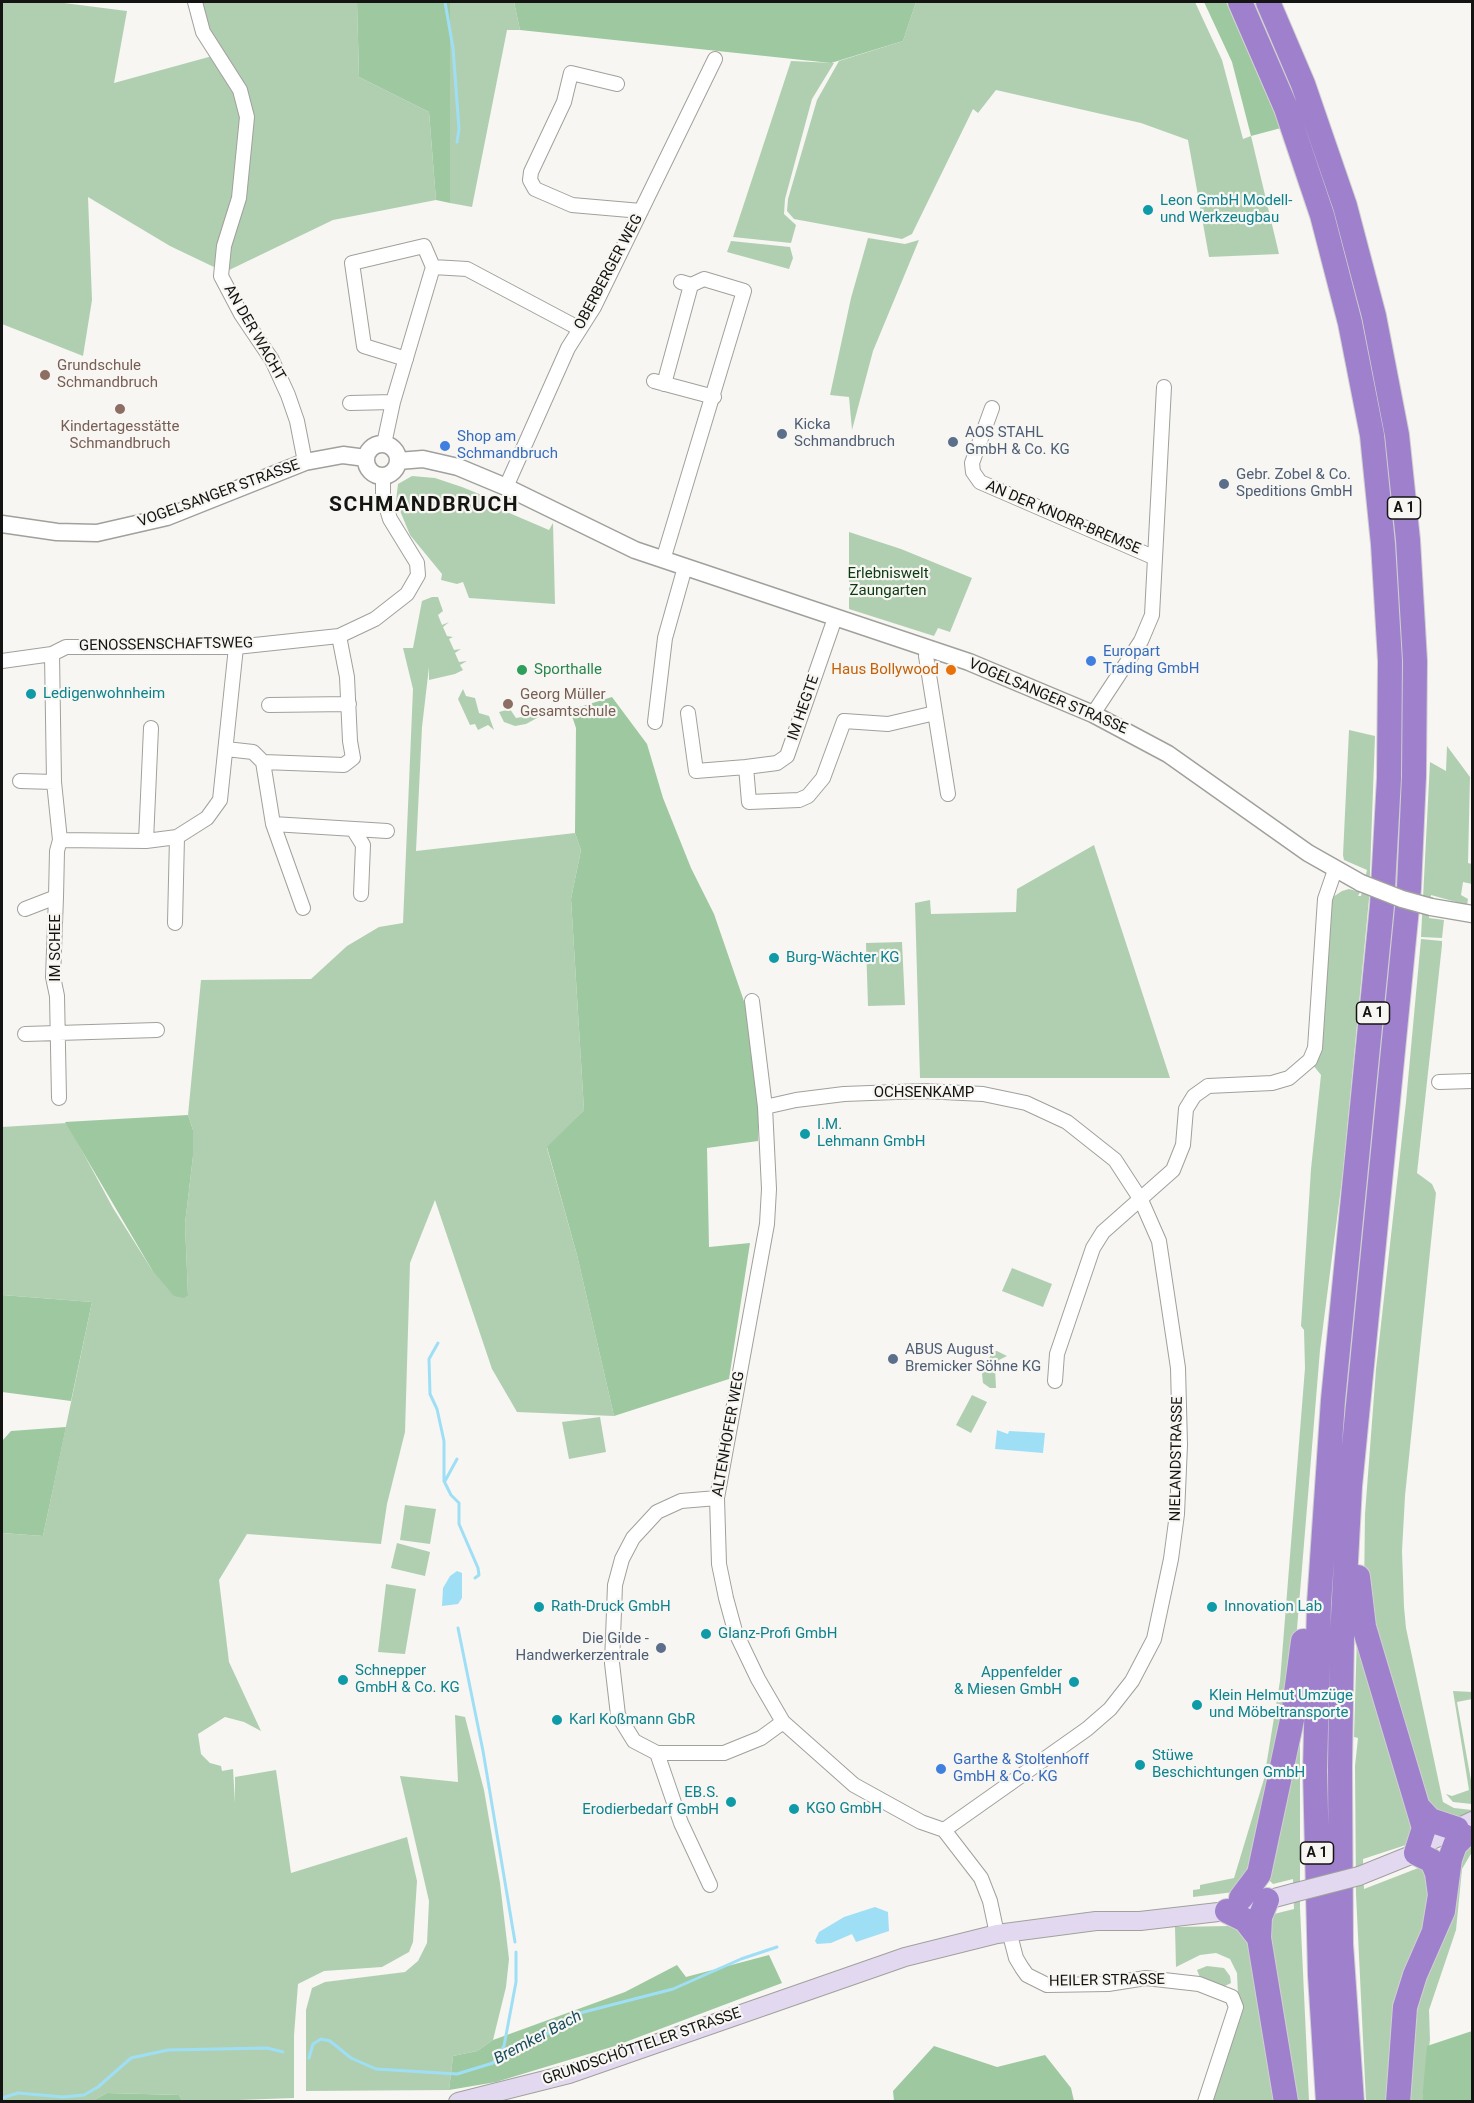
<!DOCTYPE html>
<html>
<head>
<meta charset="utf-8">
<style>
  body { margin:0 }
  #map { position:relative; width:1474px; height:2103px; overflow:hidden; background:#f7f6f2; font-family:Roboto,sans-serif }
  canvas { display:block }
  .frame { position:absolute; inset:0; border:3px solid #141412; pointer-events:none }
</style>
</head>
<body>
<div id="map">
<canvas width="1474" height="2103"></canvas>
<div class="frame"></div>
</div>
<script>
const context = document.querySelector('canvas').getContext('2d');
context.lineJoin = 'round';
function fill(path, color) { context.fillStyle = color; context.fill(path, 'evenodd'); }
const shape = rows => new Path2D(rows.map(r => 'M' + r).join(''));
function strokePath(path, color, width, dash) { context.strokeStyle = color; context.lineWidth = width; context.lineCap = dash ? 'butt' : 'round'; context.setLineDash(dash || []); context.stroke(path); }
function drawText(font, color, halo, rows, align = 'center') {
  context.font = font + ' Roboto,sans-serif'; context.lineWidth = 4.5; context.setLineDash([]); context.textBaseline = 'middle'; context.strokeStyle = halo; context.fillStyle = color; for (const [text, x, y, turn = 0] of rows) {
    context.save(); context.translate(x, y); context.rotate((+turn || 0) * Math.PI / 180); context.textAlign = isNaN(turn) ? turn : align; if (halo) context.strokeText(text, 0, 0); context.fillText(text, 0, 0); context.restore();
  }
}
const green = shape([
  [2,2,56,2,127,11,114,83,216,55,238,91,245,117,238,196,216,268,170,246,88,197,92,300,83,356,2,324],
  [196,2,357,2,359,77,429,112,436,200,333,220,223,273,248,118,213,45],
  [450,2,514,2,520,30,507,30,472,207,450,203],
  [916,2,1195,2,1222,60,1243,139,1251,136,1279,254,1209,257,1188,140,1141,123,996,90,978,113,973,109,912,234,902,239,794,219,787,211,788,199,817,100,839,61,903,41],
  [791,61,834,63,812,99,785,199,784,214,796,225,791,243,733,237],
  [868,238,905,244,919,240,873,351,852,430,849,397,830,395,851,298],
  [731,241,790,247,793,258,789,269,727,252],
  [412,476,435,478,462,487,489,498,486,503,549,530,553,523,555,604,469,598,463,582,457,584,441,580,442,574,410,535,396,501,398,484],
  [849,532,901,549,972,578,950,632,938,628,934,636,849,609],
  [432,597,438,597,443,611,438,615,442,625,449,622,443,627,447,636,453,637,449,639,454,650,461,649,455,653,459,662,467,661,460,665,463,670,455,674,429,680,429,667,422,727,416,851,575,833,581,850,571,899,584,1110,547,1148,577,1255,614,1416,517,1412,492,1369,435,1200,410,1263,405,1432,387,1504,381,1544,247,1534,219,1580,229,1662,261,1731,244,1722,225,1717,198,1734,201,1754,210,1763,221,1766,222,1771,233,1769,235,1803,235,1777,276,1770,291,1873,407,1837,417,1881,413,1942,409,1952,382,1967,324,1971,298,1984,294,2035,294,2098,182,2102,179,2095,107,2093,92,2101,2,2101,2,1533,43,1536,92,1302,2,1295,2,1127,67,1123,113,1208,152,1270,188,1295,185,1224,193,1156,193,1130,188,1115,201,980,311,979,347,946,379,927,403,923,413,689,403,648,413,648,422,601],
  [463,689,466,696,475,698,479,713,489,716,494,730,488,725,478,730,475,724,470,725,458,699],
  [510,709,516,718,546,713,526,724,515,726,504,722,499,712],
  [1349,730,1375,736,1369,899,1343,1172,1320,1350,1294,1665,1249,1873,1234,1892,1193,1897,1193,1890,1200,1889,1200,1885,1234,1878,1264,1779,1280,1681,1305,1368,1304,1330,1301,1326,1311,1169,1321,1075,1313,1065,1323,1031,1330,899,1342,891,1349,889,1360,892,1358,896,1361,896,1367,870,1344,860,1343,855],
  [1447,746,1470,777,1468,863,1472,864,1472,884,1463,882,1461,895,1468,899,1467,905,1431,895,1429,918,1444,920,1442,938,1421,937,1430,762,1446,771],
  [1094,845,1170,1078,920,1078,915,903,930,900,931,914,1016,912,1017,889],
  [1421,939,1442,941,1442,945,1417,1173,1432,1184,1436,1193,1405,1496,1402,1551,1404,1607,1406,1628,1443,1802,1454,1808,1472,1810,1461,1820,1432,1814,1364,1592,1365,1514,1376,1369,1406,1102],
  [902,942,905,1005,868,1006,866,943],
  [1012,1268,1052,1284,1043,1307,1002,1291],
  [997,1351,1007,1356,999,1360,995,1368,996,1388,990,1388,983,1383,982,1374,992,1352],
  [972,1395,987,1402,971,1433,956,1425],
  [600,1417,606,1452,569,1459,562,1422],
  [405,1505,436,1509,430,1544,400,1540],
  [397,1543,430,1552,425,1576,391,1568],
  [386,1584,416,1589,405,1654,378,1652],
  [1357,1634,1417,1821,1409,1844,1363,1859,1364,1889,1426,1865,1433,1877,1391,2101,1366,2101,1356,1894,1355,1766,1358,1738,1354,1737],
  [1453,1691,1472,1692,1472,1699,1457,1702,1472,1786,1472,1804,1453,1802,1446,1794,1452,1796,1469,1790],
  [455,1715,465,1717,484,1790,500,1883,509,1959,506,1987,493,2040,477,2051,453,2056,449,2090,306,2091,306,2010,312,1988,325,1982,405,1972,418,1961,427,1943,429,1901,400,1776,458,1782],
  [1300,1715,1300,1908,1309,2101,1292,2101,1269,1946,1271,1917,1274,1914,1294,1909,1293,1879,1273,1884,1269,1880],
  [1472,1842,1472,1852,1462,1869,1456,1930,1429,2010,1430,2040,1422,2101,1405,2102,1407,2043,1452,1867],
  [1228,1926,1248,1929,1280,2101,1211,2101,1238,1995,1237,1973,1230,1959,1216,1953,1200,1955,1176,1967,1175,1927],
  [1207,1966,1224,1968,1230,1976,1231,1983,1223,1987,1201,1980,1197,1970]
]);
const forest = shape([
  [357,2,450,2,450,203,436,200,429,112,359,77],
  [514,2,916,2,903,41,831,63,520,30],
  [1204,2,1226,2,1281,128,1251,136,1232,62],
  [612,697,647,744,663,798,691,868,714,914,746,1007,758,1099,758,1141,707,1148,709,1247,750,1243,729,1379,614,1416,577,1255,547,1147,584,1110,571,899,581,850,575,833,576,728,570,710],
  [188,1115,193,1130,193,1156,185,1224,188,1295,184,1298,174,1296,152,1270,65,1122],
  [2,1295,92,1302,71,1401,2,1392],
  [66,1427,43,1536,2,1533,2,1441,11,1431],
  [769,1955,782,1983,615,2046,496,2082,449,2090,453,2056,477,2051,493,2040,625,1992,677,1965,686,1977],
  [1472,2031,1472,2101,1422,2101,1427,2046],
  [934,2046,997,2067,1045,2055,1071,2088,1074,2101,894,2101,893,2091],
  [107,2093,179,2095,182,2101,92,2101]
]);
const water = shape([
  [997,1430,1008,1434,1009,1431,1045,1433,1043,1453,995,1449],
  [457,1571,462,1573,462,1598,458,1604,442,1606,443,1588,450,1576],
  [875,1907,888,1912,889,1931,856,1942,852,1934,831,1943,817,1944,815,1941,819,1932,844,1917]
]);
const stream = shape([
  [445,2,453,48,459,129,457,142],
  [438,1343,429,1359,430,1394,437,1409,444,1441,444,1481,451,1495,459,1503,459,1524,478,1568,479,1575,475,1578],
  [445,1481,457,1459],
  [458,1628,483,1751,515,1942],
  [309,2058,313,2044,321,2039,330,2041,351,2058,376,2069,457,2074,493,2063,524,2048,580,2013,673,1989,741,1959,777,1947],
  [493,2063,504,2046,516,1982,516,1952],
  [2,2098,18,2093,63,2097,84,2095,98,2087,131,2058,168,2050,267,2048,283,2052]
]);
const minor = shape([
  [195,2,203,32,240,90,247,117,239,198,224,246,221,276,241,314,272,360,288,395,297,421,305,462],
  [617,84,571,73,564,102,531,172,530,180,535,189,572,205,641,211],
  [406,359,364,346,352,263,424,246,433,267,467,269,580,329],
  [654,381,714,397],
  [664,384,691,285],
  [350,403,393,402],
  [992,408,972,463,973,472,980,482,1153,557],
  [384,444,393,402,433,267],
  [506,487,568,348,594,307,715,59],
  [663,560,744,291,704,279,691,285,681,282],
  [835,618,787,756,777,763,746,767,749,802,799,800,808,796,823,778,844,721,888,724,935,713],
  [927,649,926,656,948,794],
  [2,661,52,654,66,647,236,647,339,636,375,619,407,594,418,575,417,563,390,519,383,496,383,477],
  [269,705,349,704],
  [688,713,696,771,746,767],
  [1093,714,1141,641,1152,615,1164,387],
  [655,722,665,638,685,567],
  [226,749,253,752,263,762,273,824,303,908],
  [263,762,344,765,353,758,350,741,347,677,339,636],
  [20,781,54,782],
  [273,824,387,831],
  [353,829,363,845,361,894],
  [60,840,146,841,177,837,207,818,220,800,236,647],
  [146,841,151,728],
  [56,897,53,977,57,996,59,1098],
  [25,909,56,897,57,851,60,840,54,782,52,654],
  [175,923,177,837],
  [752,1001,765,1107,769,1189,767,1224,717,1498,719,1564,726,1598,735,1631,758,1679,783,1722,854,1785,921,1822,944,1830,981,1878,990,1901,997,1934],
  [25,1034,157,1030],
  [1439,1082,1472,1081],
  [765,1107,796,1100,844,1094,923,1091,983,1094,1026,1103,1067,1122,1115,1160,1141,1200,1159,1241,1178,1368,1180,1445,1177,1514,1171,1559,1154,1639,1132,1681,1110,1709,1087,1729,944,1830],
  [1055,1381,1057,1354,1093,1248,1103,1232,1173,1170,1183,1145,1186,1109,1194,1096,1208,1086,1272,1083,1289,1078,1310,1060,1315,1048,1325,899,1335,870],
  [717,1498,681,1501,657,1512,633,1538,622,1559,615,1585,612,1663,618,1715,634,1741,657,1753,724,1753,761,1738,783,1722],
  [657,1753,681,1823,710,1885],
  [1009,1931,1016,1958,1022,1968,1027,1975,1047,1985,1108,1984,1146,1978,1199,1984,1232,1997,1236,2007,1205,2102]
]);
const tertiary = shape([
  '366 460a16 16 0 1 1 32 0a16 16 0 1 1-32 0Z',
  [398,461,423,459,458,467,506,487,635,550,969,662,1093,714,1168,754,1308,853,1361,883],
  [2,524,57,532,97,533,167,517,305,462,343,455,366,458],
  [1431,907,1472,914]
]);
const secondary = shape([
  [1359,1876,1416,1853,1426,1843,1472,1821],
  [458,2102,569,2074,905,1957,997,1934,1096,1921,1140,1921,1227,1911,1259,1905,1267,1900,1293,1893]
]);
const motorway = shape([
  [1240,2,1286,108,1322,215,1350,323,1372,435,1383,544,1390,661,1389,778,1382,905,1333,1400,1319,1604,1315,1771,1320,1975,1328,2102],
  [1268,2,1303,84,1345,206,1374,316,1397,435,1408,540,1415,661,1414,776,1409,888,1350,1486,1342,1636,1340,1766,1341,1944,1352,2102],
  [1358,1577,1364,1627,1424,1828,1416,1853,1432,1861,1437,1873,1440,1895,1434,1931],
  [1418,1807,1430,1820,1457,1829],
  [1241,1898,1259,1874,1293,1715,1303,1641],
  [1267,1900,1260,1917,1259,1938,1286,2102],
  [1227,1911,1245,1920,1259,1938],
  [1398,2102,1405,2007,1415,1975,1443,1911,1450,1859,1455,1845,1464,1836]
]);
const tertiaryBridge = shape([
  [1361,883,1402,899,1431,907]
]);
const secondaryBridge = shape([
  [1293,1893,1359,1876]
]);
const markers = [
  [1148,210,6,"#0f9aa8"],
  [45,375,6,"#8d6e63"],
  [120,409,6,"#8d6e63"],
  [782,434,6,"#5c6f8a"],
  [953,442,6,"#5c6f8a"],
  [445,446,6,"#3f7fe0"],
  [1224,484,6,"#5c6f8a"],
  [1091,661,6,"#3f7fe0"],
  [522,670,6,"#2e9e5b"],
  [951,670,6,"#e8710a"],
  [31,694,6,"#0f9aa8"],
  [508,704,6,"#8d6e63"],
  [774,958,6,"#0f9aa8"],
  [805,1134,6,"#0f9aa8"],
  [893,1359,6,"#5c6f8a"],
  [539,1607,6,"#0f9aa8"],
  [1212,1607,6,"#0f9aa8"],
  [706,1634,6,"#0f9aa8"],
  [661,1648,6,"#5c6f8a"],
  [343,1680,6,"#0f9aa8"],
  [1074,1682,6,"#0f9aa8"],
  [1197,1705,6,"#0f9aa8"],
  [557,1720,6,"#0f9aa8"],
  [1140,1765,6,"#0f9aa8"],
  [941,1769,6,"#3f7fe0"],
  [731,1802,6,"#0f9aa8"],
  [794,1809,6,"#0f9aa8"]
];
const shields = [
  [1404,508,33],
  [1373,1013,33],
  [1317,1853,33]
];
const shieldNames = [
  ["A 1",1404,508],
  ["A 1",1373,1013],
  ["A 1",1317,1853]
];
const cultureNames = [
  ["Leon GmbH Modell-",1160,201],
  ["und Werkzeugbau",1160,218],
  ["Ledigenwohnheim",43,694],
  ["Burg-Wächter KG",786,958],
  ["I.M.",817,1125],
  ["Lehmann GmbH",817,1142],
  ["Rath-Druck GmbH",551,1607],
  ["Innovation Lab",1224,1607],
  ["Glanz-Profi GmbH",718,1634],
  ["Schnepper",355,1671],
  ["GmbH & Co. KG",355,1688],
  ["Appenfelder",1062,1673,"right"],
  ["& Miesen GmbH",1062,1690,"right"],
  ["Klein Helmut Umzüge",1209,1696],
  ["und Möbeltransporte",1209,1713],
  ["Karl Koßmann GbR",569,1720],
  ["Stüwe",1152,1756],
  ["Beschichtungen GmbH",1152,1773],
  ["EB.S.",719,1793,"right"],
  ["Erodierbedarf GmbH",719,1810,"right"],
  ["KGO GmbH",806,1809]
];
const streetNames = [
  ["OBERBERGER WEG",609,272,-62],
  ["AN DER WACHT",254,333,60],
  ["VOGELSANGER STRASSE",219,494,-20],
  ["AN DER KNORR-BREMSE",1063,518,23],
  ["GENOSSENSCHAFTSWEG",166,645,-1],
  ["VOGELSANGER STRASSE",1048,697,23],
  ["IM HEGTE",804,708,-71],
  ["IM SCHEE",56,948,-90],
  ["OCHSENKAMP",924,1093],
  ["ALTENHOFER WEG",729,1434,-80],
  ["NIELANDSTRASSE",1177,1459,-89],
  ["HEILER STRASSE",1107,1981,-1],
  ["GRUNDSCHÖTTELER STRASSE",642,2047,-19]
];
const educationNames = [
  ["Grundschule",57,366],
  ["Schmandbruch",57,383],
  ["Kindertagesstätte",120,427,"center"],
  ["Schmandbruch",120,444,"center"],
  ["Georg Müller",520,695],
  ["Gesamtschule",520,712]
];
const serviceNames = [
  ["Kicka",794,425],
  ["Schmandbruch",794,442],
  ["AOS STAHL",965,433],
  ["GmbH & Co. KG",965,450],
  ["Gebr. Zobel & Co.",1236,475],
  ["Speditions GmbH",1236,492],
  ["ABUS August",905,1350],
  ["Bremicker Söhne KG",905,1367],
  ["Die Gilde -",649,1639,"right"],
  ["Handwerkerzentrale",649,1656,"right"]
];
const shopNames = [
  ["Shop am",457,437],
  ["Schmandbruch",457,454],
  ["Europart",1103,652],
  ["Trading GmbH",1103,669],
  ["Garthe & Stoltenhoff",953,1760],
  ["GmbH & Co. KG",953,1777]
];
const parkNames = [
  ["Erlebniswelt",888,574],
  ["Zaungarten",888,591]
];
const leisureNames = [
  ["Sporthalle",534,670]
];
const foodNames = [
  ["Haus Bollywood",939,670]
];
const waterNames = [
  ["Bremker Bach",538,2038,-28]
];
const districtNames = [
  ["SCHMANDBRUCH",424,506]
];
fill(green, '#b0cfb0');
fill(forest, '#9ec89f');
fill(water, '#9fdff6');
strokePath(stream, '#9fdff6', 3);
strokePath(minor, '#a1a09c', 16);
strokePath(tertiary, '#a1a09c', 19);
strokePath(secondary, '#a1a09c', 20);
strokePath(motorway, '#d0d0d0', 26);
strokePath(minor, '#fff', 14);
strokePath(tertiary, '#fff', 16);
strokePath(secondary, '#e2d9f0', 18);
strokePath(motorway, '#9f80cd', 24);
strokePath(tertiaryBridge, '#a1a09c', 19, []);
strokePath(secondaryBridge, '#a1a09c', 20, []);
strokePath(tertiaryBridge, '#fff', 16);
strokePath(secondaryBridge, '#e2d9f0', 18);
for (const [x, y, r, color] of markers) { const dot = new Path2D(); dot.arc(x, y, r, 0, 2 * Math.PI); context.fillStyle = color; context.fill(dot); strokePath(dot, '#f7f6f2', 2); }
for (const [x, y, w] of shields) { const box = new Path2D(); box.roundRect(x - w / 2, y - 11, w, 22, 4.5); context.fillStyle = '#f7f6f2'; context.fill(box); strokePath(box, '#141412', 1.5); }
drawText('bold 14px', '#141412', null, shieldNames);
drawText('15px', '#0d838f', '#f7f6f2', cultureNames, 'left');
drawText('15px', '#141412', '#f7f6f2', streetNames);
drawText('15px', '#785e54', '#f7f6f2', educationNames, 'left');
drawText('15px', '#4e5e75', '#f7f6f2', serviceNames, 'left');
drawText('15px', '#366cbe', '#f7f6f2', shopNames, 'left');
drawText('15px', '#0b3911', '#f7f6f2', parkNames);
drawText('15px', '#27864d', '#f7f6f2', leisureNames, 'left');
drawText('15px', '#c56008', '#f7f6f2', foodNames, 'right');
drawText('italic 16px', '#184d5e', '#f7f6f2', waterNames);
context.letterSpacing = '1.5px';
drawText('bold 21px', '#141412', '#f7f6f2', districtNames);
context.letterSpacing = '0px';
</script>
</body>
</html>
